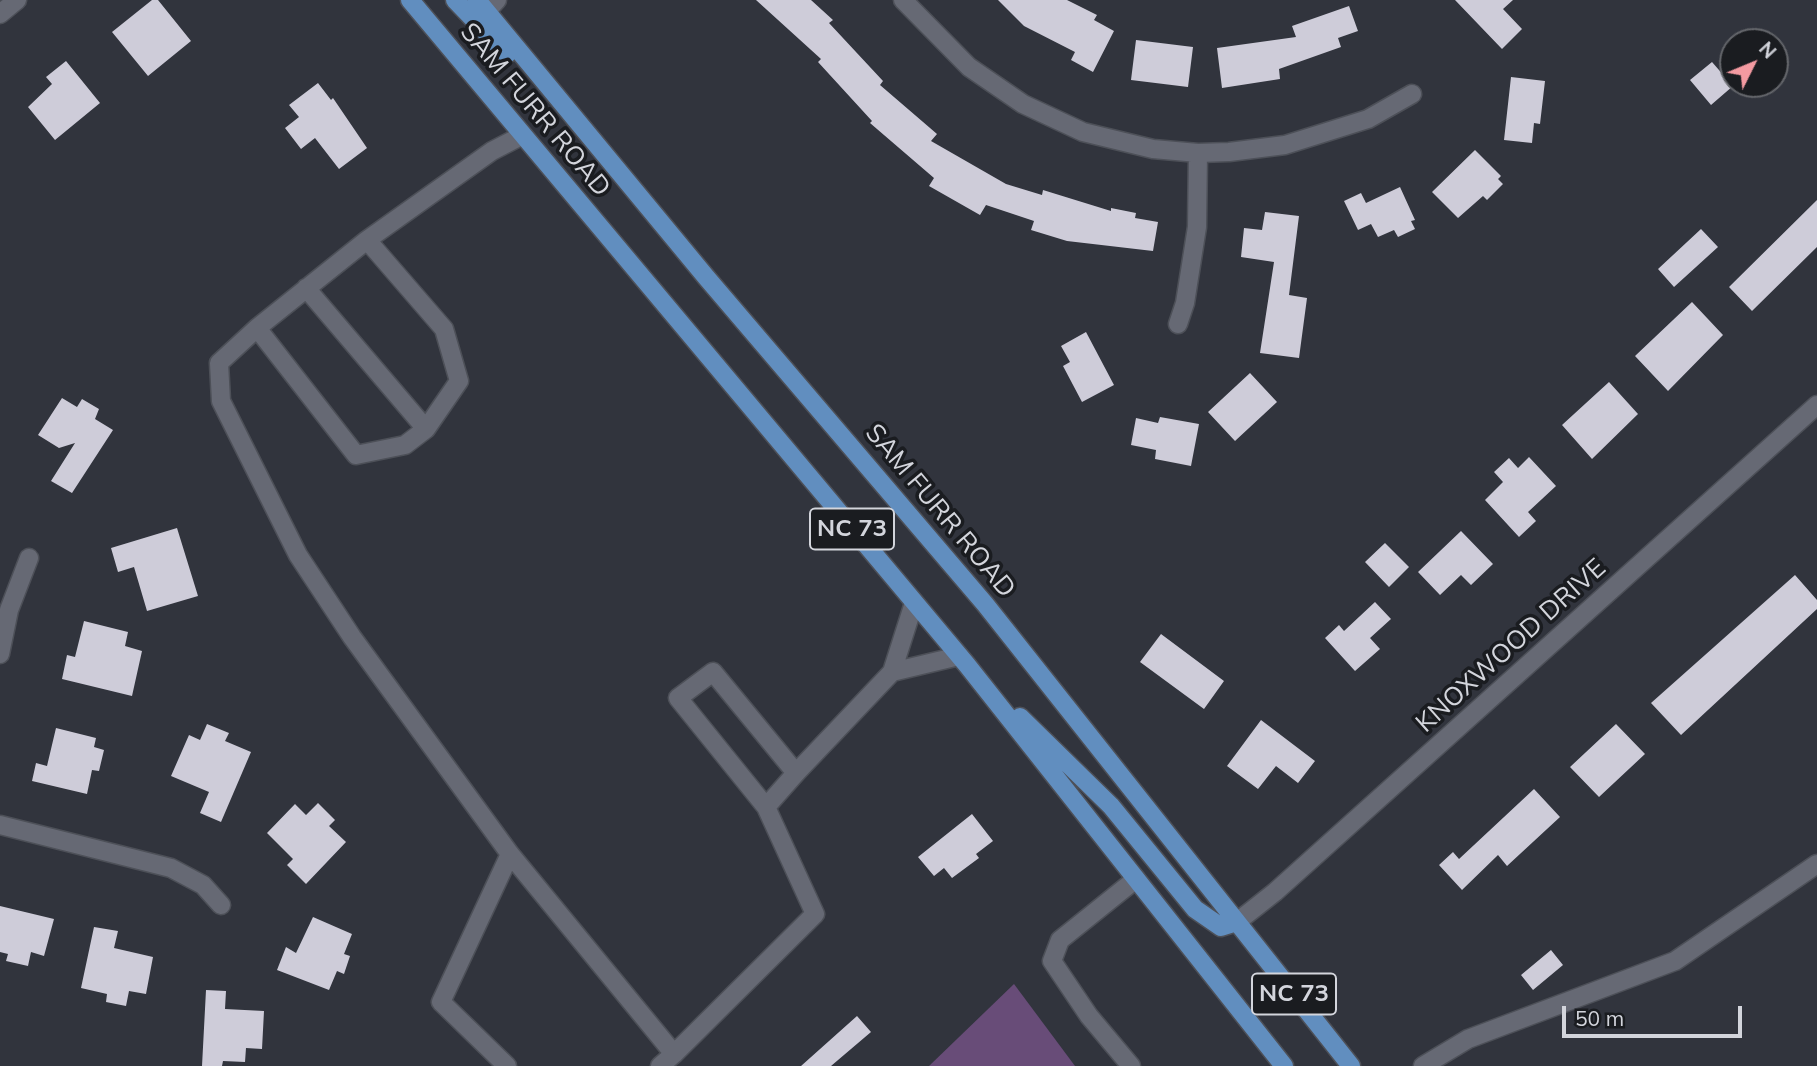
<!DOCTYPE html>
<html>
<head>
<meta charset="utf-8">
<style>
  body { margin:0 }
  #map { position:relative; width:1817px; height:1066px; overflow:hidden; background:#31343d; font-family:Mulish,sans-serif }
  canvas { display:block }
  .north { position:absolute; left:1719px; top:28px; width:70px; height:70px; box-sizing:border-box; background:#1a1c20; border:2px solid #64666b; border-radius:50%; rotate:47deg; font-size:19px; font-weight:700; line-height:28px; text-align:center; color:#d3d5dc }
  .north::after { content:''; display:block; margin:auto; width:24px; height:32px; background:#f49aa1; clip-path:polygon(50% 0,100% 100%,50% 72%,0 100%) }
  .scale { position:absolute; left:1562px; top:1006px; width:180px; height:32px; box-sizing:border-box; border:4px solid #d3d5dc; border-top:0; padding-left:9px; font-size:21px; line-height:24px; white-space:nowrap; color:#d3d5dc; -webkit-text-stroke:5px #1a1c20; paint-order:stroke }
</style>
</head>
<body>
<div id="map">
<canvas width="1817" height="1066"></canvas>
<div class="north">N</div>
<div class="scale">50 m</div>
</div>
<script>
const context = document.querySelector('canvas').getContext('2d');
context.lineJoin = 'round';
function fill(path, color) { context.fillStyle = color; context.fill(path, 'evenodd'); }
const shape = rows => new Path2D(rows.map(r => 'M' + r).join(''));
function strokePath(path, color, width, dash) { context.strokeStyle = color; context.lineWidth = width; context.lineCap = dash ? 'butt' : 'round'; context.setLineDash(dash || []); context.stroke(path); }
function drawText(font, color, halo, rows, align = 'center') {
  context.font = font + ' Mulish,sans-serif'; context.lineWidth = 7; context.setLineDash([]); context.textBaseline = 'middle'; context.strokeStyle = halo; context.fillStyle = color; for (const [text, x, y, turn = 0] of rows) {
    context.save(); context.translate(x, y); context.rotate((+turn || 0) * Math.PI / 180); context.textAlign = isNaN(turn) ? turn : align; if (halo) context.strokeText(text, 0, 0); context.fillText(text, 0, 0); context.restore();
  }
}
const green = shape([
  [1014,984,1075,1066,929,1066]
]);
const building = shape([
  [152,0,158,0,191,41,148,76,112,32],
  [756,0,811,0,833,20,829,23,883,81,880,85,937,134,931,141,1006,184,1042,195,1043,190,1111,211,1111,208,1136,213,1135,218,1158,222,1153,251,1067,241,1031,230,1034,221,986,205,980,215,929,186,934,178,870,123,872,121,818,62,821,59],
  [998,0,1067,0,1097,15,1094,20,1114,31,1093,72,1071,60,1075,52,1024,26],
  [1455,0,1513,0,1503,9,1522,29,1502,49],
  [1349,6,1358,31,1338,38,1341,47,1279,69,1280,79,1222,88,1217,48,1296,37,1292,26],
  [1136,40,1193,47,1188,87,1131,80],
  [66,61,100,103,55,140,28,107,52,84,46,77],
  [1712,62,1733,86,1711,105,1690,80],
  [1511,77,1545,81,1540,124,1534,123,1532,143,1504,140],
  [318,83,331,100,333,98,367,148,339,169,315,138,301,149,285,128,299,117,289,105],
  [1475,150,1501,176,1498,179,1503,184,1487,200,1483,196,1458,218,1432,192],
  [1400,187,1415,220,1411,221,1415,229,1398,237,1394,230,1378,237,1371,224,1358,230,1344,201,1361,193,1366,203],
  [1817,200,1817,247,1752,311,1729,287],
  [1265,212,1299,216,1289,295,1307,298,1299,358,1260,353,1274,262,1241,257,1244,228,1262,230],
  [1701,229,1718,247,1674,287,1658,269],
  [1692,302,1723,335,1668,391,1635,356],
  [1086,332,1114,385,1082,402,1063,366,1070,362,1061,346],
  [1250,373,1277,402,1235,441,1208,412],
  [1609,382,1638,414,1592,459,1562,425],
  [62,398,77,407,82,399,99,409,95,419,113,430,72,493,51,481,75,443,59,448,38,435],
  [1160,417,1199,424,1191,466,1155,459,1156,450,1131,445,1136,418,1158,423],
  [1529,457,1556,486,1528,512,1536,521,1519,537,1485,500,1503,482,1494,472,1509,458,1518,468],
  [177,528,198,596,147,611,134,567,118,572,111,548],
  [1461,531,1493,564,1471,585,1461,575,1440,595,1418,572],
  [1385,543,1409,567,1389,587,1365,562],
  [1795,575,1817,600,1817,609,1681,735,1651,703],
  [1375,602,1391,619,1370,638,1380,649,1355,671,1325,638,1339,625,1344,631],
  [84,621,128,632,125,646,142,651,132,696,62,679,67,655,75,657],
  [1161,634,1224,681,1204,709,1140,662],
  [1261,720,1315,761,1298,783,1276,766,1258,789,1227,766],
  [207,724,229,733,225,741,251,752,221,822,200,813,209,792,171,776,189,735,200,740],
  [1616,724,1645,754,1599,797,1570,767],
  [56,728,96,738,94,747,104,750,99,771,92,770,87,794,32,781,36,763,47,766],
  [1534,789,1560,817,1507,866,1498,855,1462,890,1439,865,1453,852,1459,859],
  [318,803,335,820,329,826,346,842,306,884,287,865,293,859,267,833,295,804,306,815],
  [972,814,993,841,976,854,979,858,952,878,944,868,934,876,918,857],
  [0,906,54,919,44,956,31,952,28,966,6,961,8,954,0,952],
  [313,917,352,934,344,954,350,956,344,974,337,971,329,990,277,970,286,947,296,953],
  [94,927,118,931,114,948,153,957,146,994,129,991,126,1006,106,1002,107,994,81,988],
  [1551,950,1563,965,1533,990,1521,975],
  [206,990,226,991,225,1009,264,1011,262,1049,246,1048,245,1062,223,1061,222,1066,202,1066],
  [857,1016,871,1032,831,1066,801,1066]
]);
const minor = shape([
  [903,0,969,67,1023,104,1083,132,1153,149,1198,153,1229,152,1285,145,1368,119,1412,94],
  [486,12,497,0],
  [0,14,17,0],
  [367,240,257,328,356,455,405,445,426,429,459,381,444,329,367,240,492,151,521,136],
  [306,288,426,429],
  [1178,324,1185,303,1197,227,1198,153],
  [257,328,219,363,221,401,298,555,352,637,510,854,674,1054,660,1066],
  [0,654,9,610,29,558],
  [892,672,959,656],
  [766,807,796,773],
  [0,825,171,868,203,885,221,905],
  [1237,922,1275,892,1817,405],
  [674,1054,815,914,766,807,678,698,713,672,796,773,892,672,914,603],
  [507,1066,441,1002,510,854],
  [1131,1066,1089,1016,1052,961,1060,940,1136,879],
  [1423,1066,1468,1039,1675,961,1817,864]
]);
const major = shape([
  [410,0,967,665,1284,1066],
  [455,0,507,54],
  [477,0,706,277,985,604,1351,1066],
  [1020,717,1111,806,1195,909,1221,927,1237,922]
]);
const shields = [
  [852,529,84],
  [1294,994,84]
];
const shieldNames = [
  ["NC 73",852,529],
  ["NC 73",1294,994]
];
const streetNames = [
  ["SAM FURR ROAD",535,110,50],
  ["SAM FURR ROAD",940,511,50],
  ["KNOXWOOD DRIVE",1511,646,-42]
];
fill(green, '#684c78');
fill(building, '#ceccd9');
strokePath(minor, '#4d5058', 21);
strokePath(major, '#4d5058', 21);
strokePath(minor, '#666974', 18);
strokePath(major, '#618ebf', 18);
for (const [x, y, w] of shields) { const box = new Path2D(); box.roundRect(x - w / 2, y - 20.5, w, 41, 5); context.fillStyle = '#1a1c20'; context.fill(box); strokePath(box, '#d3d5dc', 2); }
drawText('bold 24px', '#d3d5dc', null, shieldNames);
drawText('26px', '#d3d5dc', '#1a1c20', streetNames);
</script>
</body>
</html>
